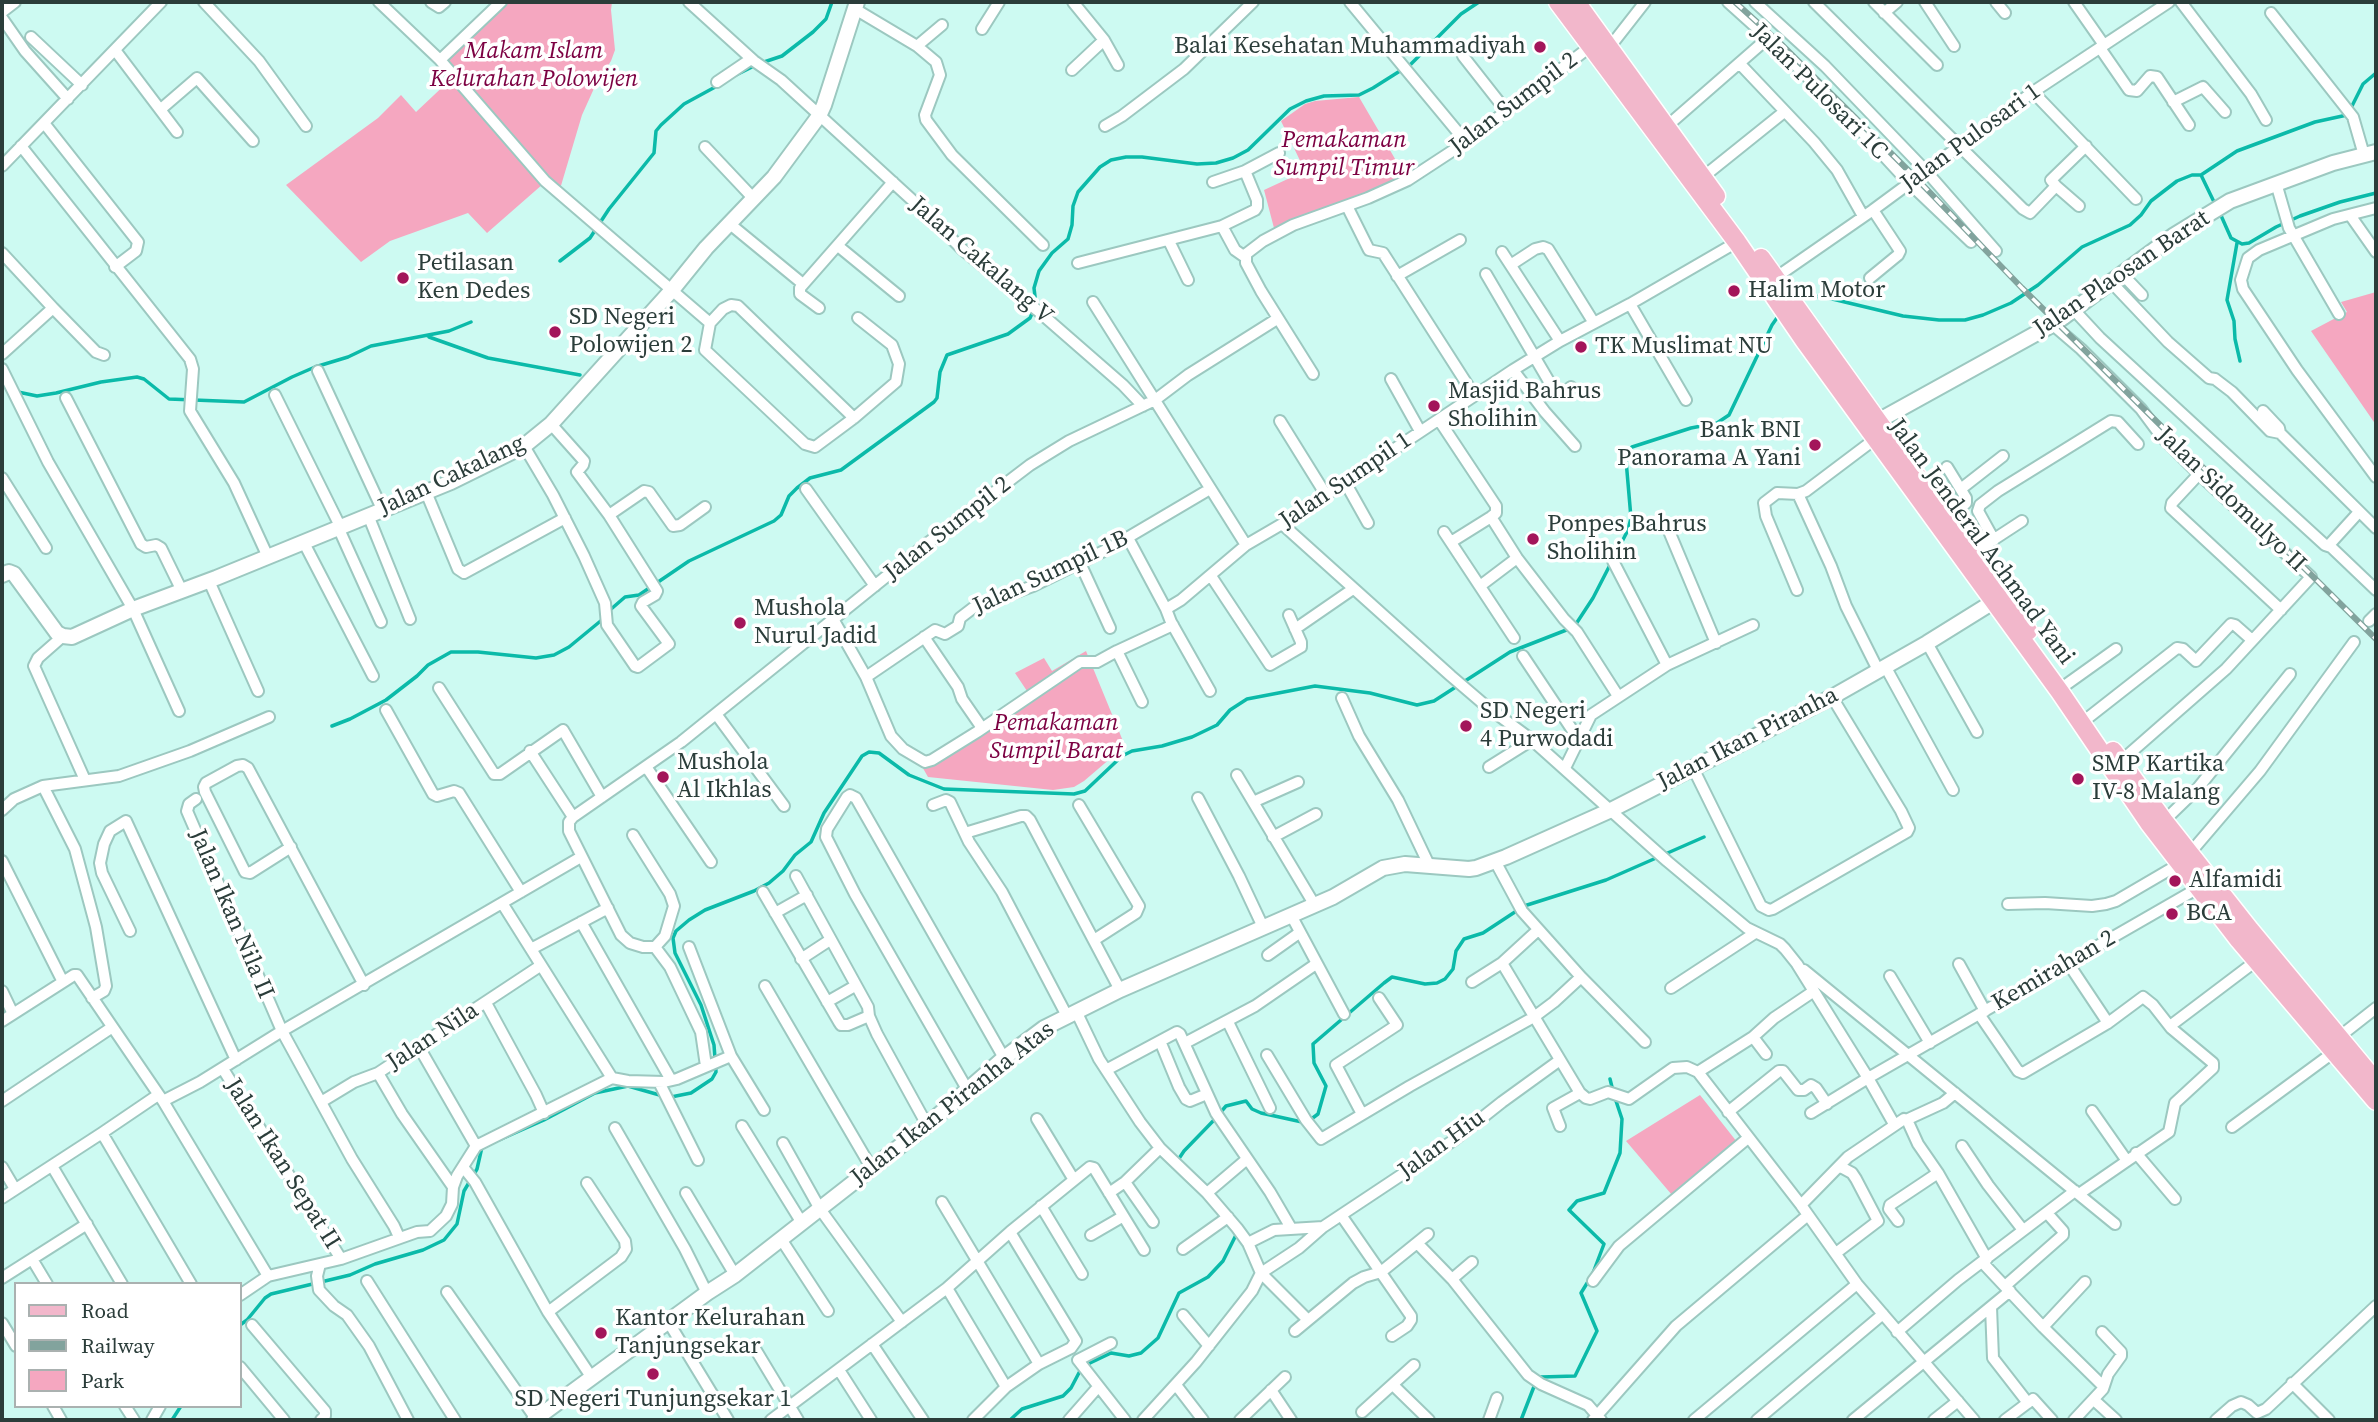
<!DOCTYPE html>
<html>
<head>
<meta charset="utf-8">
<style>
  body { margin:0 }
  #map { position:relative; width:2378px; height:1422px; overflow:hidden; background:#cdfaf2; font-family:"Source Serif 4",serif }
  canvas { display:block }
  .frame { position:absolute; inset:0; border:4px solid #2b3d3a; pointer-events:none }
  .legend { position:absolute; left:14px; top:1282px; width:228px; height:126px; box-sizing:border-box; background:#fff; border:2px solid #aab1b0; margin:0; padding:9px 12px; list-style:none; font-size:21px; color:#2b3d3a }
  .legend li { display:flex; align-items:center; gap:14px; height:35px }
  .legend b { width:35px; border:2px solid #aab1b0 }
</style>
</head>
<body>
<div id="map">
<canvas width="2378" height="1422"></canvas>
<div class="frame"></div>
<ul class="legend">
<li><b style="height:9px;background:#f2b7cb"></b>Road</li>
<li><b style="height:9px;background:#82a39d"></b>Railway</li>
<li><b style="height:19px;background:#f5a7c0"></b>Park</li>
</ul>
</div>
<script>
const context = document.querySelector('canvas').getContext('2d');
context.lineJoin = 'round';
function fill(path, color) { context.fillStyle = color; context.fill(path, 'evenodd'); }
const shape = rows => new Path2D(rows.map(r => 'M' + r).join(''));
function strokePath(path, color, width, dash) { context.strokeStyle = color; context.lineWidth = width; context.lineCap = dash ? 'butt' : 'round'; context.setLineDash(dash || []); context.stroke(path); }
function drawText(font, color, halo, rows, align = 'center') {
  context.font = font + ' "Source Serif 4",serif'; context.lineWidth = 7; context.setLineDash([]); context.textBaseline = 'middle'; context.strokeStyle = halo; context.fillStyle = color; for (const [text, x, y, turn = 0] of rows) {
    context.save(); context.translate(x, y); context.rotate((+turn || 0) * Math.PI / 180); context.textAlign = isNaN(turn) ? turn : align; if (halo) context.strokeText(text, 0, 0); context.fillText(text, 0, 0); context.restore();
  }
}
const green = shape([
  [505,2,612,2,611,10,615,50,611,61,596,84,582,115,560,189,545,176,445,59],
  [451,79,543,184,487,233,468,213,390,241,361,262,286,185,378,118,401,95,416,112],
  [1359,97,1405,176,1366,194,1274,228,1264,190,1305,171,1281,121,1305,104,1315,101],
  [2376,292,2376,425,2311,331,2347,312,2341,302],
  [1086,651,1125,746,1084,781,1074,787,1053,790,928,777,920,763,1029,694,1015,673,1044,658,1052,671],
  [1700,1095,1737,1142,1672,1195,1626,1141]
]);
const stream = shape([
  [761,63,782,56,813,32,826,19,832,2],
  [736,75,754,66],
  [2351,108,2363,84,2376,73],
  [2201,175,2215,204],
  [2219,211,2231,238,2242,244,2249,243,2276,227,2300,216,2340,202,2376,193],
  [2237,243,2227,300,2234,321,2235,339,2240,361],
  [560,261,590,238,609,209,654,153,656,131,661,125,684,104,717,86],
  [1799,299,1810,296,1824,297,1903,316,1939,320,1965,320,1983,315,2011,303,2038,285,2082,247,2130,225,2141,215,2151,201,2177,181,2192,175,2201,175,2237,151,2315,122,2347,115],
  [429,337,488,358,580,375],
  [18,392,37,396,56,393,101,382,137,377,144,379,169,399,244,402,292,377,315,367,348,357,371,346,449,331,471,322],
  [610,610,625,597,639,595,689,561,774,521,781,515,789,496,797,488,810,478,841,470,934,402,937,398,940,372,947,355,1008,334,1030,318,1036,305,1034,288,1039,271,1052,253,1068,239,1072,225,1073,206,1078,192,1100,167,1111,160,1126,157,1142,157,1197,164,1216,163,1233,158,1248,150,1290,109,1306,101,1324,96,1359,95,1373,88,1411,64,1461,14,1479,2],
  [332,726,350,719,386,700,417,676,428,665,451,652,478,652,536,658,554,655,569,647,603,619],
  [1610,1079,1613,1091],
  [671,1097,691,1093,712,1079,716,1072,714,1045,701,1005,675,953,673,938,676,931,689,920,705,910,754,891,769,883,783,871,795,855,811,842,824,813,862,756,869,752,879,753,909,775,944,789,1074,794,1085,791,1122,756,1132,751,1162,746,1192,737,1217,725,1230,710,1247,699,1315,686,1370,693,1417,705,1434,701,1510,652,1574,627,1593,598,1628,530,1631,518,1626,460,1628,453,1632,447,1691,428,1717,423,1729,415,1772,325,1779,315],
  [1220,1113,1226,1106,1246,1101,1252,1109,1261,1113,1302,1122,1310,1120,1318,1114,1326,1086,1314,1063,1313,1044,1384,983,1392,977,1425,984,1437,983,1445,979,1453,969,1456,951,1464,939,1483,933,1524,906,1606,880,1704,837],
  [499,1140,544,1120,595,1093,628,1086,663,1096],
  [1176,1163,1184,1151,1215,1119],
  [1593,1273,1604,1244,1569,1210,1577,1201,1604,1193,1620,1153,1622,1119,1615,1098],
  [240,1325,247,1320,265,1298,271,1294,350,1275,375,1264,423,1250,444,1240,457,1224,464,1191,477,1169,482,1147],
  [172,1420,181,1406],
  [1010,1420,1022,1409,1063,1396,1071,1388,1081,1369,1090,1363,1111,1353,1129,1356,1141,1353,1158,1338,1179,1293,1208,1277,1223,1261,1236,1235,1235,1232],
  [1521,1420,1535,1384,1541,1377,1575,1376,1597,1331,1581,1293,1589,1280]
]);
const minor = shape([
  [204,2,259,61,306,126],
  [379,2,440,60,545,181,710,323],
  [431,2,439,7,445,2],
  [689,2,754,61,781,80,922,209,962,249,1037,310,1123,385,1143,406],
  [1073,2,1104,40,1118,65],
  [1350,2,1466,142],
  [1728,2,1768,38,1850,119,1909,183,1971,242],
  [1755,2,1825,66,1926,171,1996,251],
  [1814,2,2023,209,2030,213,2056,186,2051,180,2086,146],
  [1874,2,1937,65],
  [1925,2,1954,46],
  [1996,2,2005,13],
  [2074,2,2104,45],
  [2181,2,2251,94,2266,120],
  [855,9,917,46,936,62,940,75,925,115,926,120,952,155,1043,245],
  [2,12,15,2],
  [1884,13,1897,2],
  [2271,13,2353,117,2364,155],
  [2,18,25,51,68,99],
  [982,29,999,2],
  [31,37,82,85],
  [917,46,942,25],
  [1609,48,1645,2],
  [2100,48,2129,90,2137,91,2150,76,2157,77,2189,125],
  [115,50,177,132],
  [1463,56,1507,112],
  [440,60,501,2],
  [1740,64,1814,142,1837,170,1863,216],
  [1072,70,1104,40],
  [717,82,751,59],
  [2033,92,2136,199],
  [2173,102,2203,87,2225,112],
  [161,109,197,78,253,141],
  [44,123,138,242,136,251,115,267],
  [1105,126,1122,116,1184,69,1253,2],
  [1666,127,1768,38],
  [21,146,190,359,193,369,190,411,234,483,268,557],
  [705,147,754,199],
  [2,166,161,2],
  [1703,177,1784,112],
  [1213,182,1245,171,1279,153],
  [2276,183,2289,228,2339,314],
  [2056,186,2079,206],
  [1347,206,1369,250,1383,253,1474,395],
  [2376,208,2333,219,2259,250,2248,258,2241,280,2243,289,2297,370,2376,477],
  [2350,215,2376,252],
  [730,224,803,284],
  [1222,226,1235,250,1245,257],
  [1169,241,1188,280],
  [838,246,899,296],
  [1502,252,1560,341],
  [2,253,53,308,2,354],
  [1078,263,1222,226,1255,210,1257,207,1257,200,1245,171],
  [1512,264,1535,249,1543,247,1548,249,1594,323],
  [1486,274,1554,390,1563,394,1571,387],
  [2123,275,2142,295],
  [1397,276,1460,240],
  [1775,278,1873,210,2033,92,2169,2],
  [1870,278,1898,255,1900,251,1873,210],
  [2112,283,2168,342,2209,378,2215,379,2232,392,2270,431,2280,433,2376,528],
  [1093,302,1246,545],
  [1630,304,1686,400],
  [53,308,96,352,104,355],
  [819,308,800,294,800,288,893,182],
  [2074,310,2100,338,2267,492,2325,545,2331,547,2376,590],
  [2053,325,2081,349,2141,409,2161,436,2199,474,2311,577,2226,669,2121,761],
  [2,369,48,462,133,609,179,711],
  [1513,370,1545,412,1575,446],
  [318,371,382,509],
  [1313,374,1261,291,1246,263,1246,254,1263,241,1293,225,1368,198,1408,180,1466,142,1591,46],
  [1391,379,1420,431],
  [275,395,340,526],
  [66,398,141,544,146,547,156,545,161,548,182,591],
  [2263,411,2279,428,2280,433],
  [854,418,738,306,731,305,723,309,710,323,705,350,805,444,815,447,854,418,896,382,899,364,892,345,858,318],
  [1439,420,1496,506,1496,513,1491,517,1451,542],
  [1280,421,1326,495],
  [524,446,553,495,584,556,605,603,607,625,635,666,638,667,669,644,641,606,643,602,655,595,657,591,609,515,577,472,583,465,584,461,551,424],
  [2199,474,2172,503,2171,508,2281,610],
  [2,478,46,548],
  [1345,482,1368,523],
  [1962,488,2003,456],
  [806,489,875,586],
  [426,492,458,569,464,573,565,518],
  [1798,494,1831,566,1846,606,1878,670],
  [368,515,410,619],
  [609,515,644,491,649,492,673,526,680,525,705,507],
  [1491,517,1517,558,1564,619,1577,632,1618,696],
  [1947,517,1961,507,1966,503,1966,498,1947,467],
  [1282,524,1451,676,1486,706,1532,740,1667,861,1747,928,1780,944,1785,949,1797,964,1868,1078,1894,1124],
  [1666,524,1716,643],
  [338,527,381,622],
  [1444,532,1514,638],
  [1128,538,1166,609],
  [1994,540,1978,511,1980,505,1998,491,2111,421,2118,422,2138,444],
  [303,541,373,676],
  [2329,545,2359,512],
  [1973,553,2022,521],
  [1613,561,1667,665],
  [1080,563,1110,628],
  [1211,576,1270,665,1301,647,1301,642,1289,615],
  [209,581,258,691],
  [1480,586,1517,558],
  [1797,590,1766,516,1764,503,1777,493,1798,494,1806,491,1875,439],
  [833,619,866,677,891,736,903,749,925,762,932,760,977,732,1080,662,1097,662,1117,651],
  [2369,621,2376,614],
  [1295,629,1353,589],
  [63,636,38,658,34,666,85,780],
  [924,637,958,687,962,699,982,728],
  [1927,643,1977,732],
  [1523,656,1579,740],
  [1885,666,1953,790],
  [866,677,935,630,945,634,958,626,960,618,973,608,1033,586,1110,548,1210,489],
  [2067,684,2116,649],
  [439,688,494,774,500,774,563,730,602,797],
  [1210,691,1171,622,1166,609,1181,600,1246,545,1282,524,1513,370,1560,341,1630,304,1737,242],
  [1342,698,1359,736,1398,800,1429,865],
  [1142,702,1117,651,1173,625],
  [386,710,433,794,437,796,454,791,459,793,521,892],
  [716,714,784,806],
  [2089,717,2177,648,2183,649,2196,661,2231,624,2235,625,2252,640],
  [530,751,573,817],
  [1489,767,1532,740],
  [647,768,711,862],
  [1565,768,1591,715,1667,665,1753,625],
  [1693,768,1761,906,1769,910,1773,909,1907,832,1909,828,1901,811,1832,697],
  [1237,775,1314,904],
  [43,786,75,849,96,927,106,986,104,991,92,998],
  [1198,798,1239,876,1263,927],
  [196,799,189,804,187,811,282,1031,352,1159,394,1226,399,1237],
  [1253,802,1298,782],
  [933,805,946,800,950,802,969,842,1002,892,1067,1016],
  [1079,805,1139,906,1136,913,1094,940],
  [2,810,14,799,43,786,119,776,190,751,269,717],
  [2164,821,2198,788,2290,674],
  [965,833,1021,816,1026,816,1030,820,1120,990],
  [633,835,670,894,674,906,665,936,655,947,643,947,630,943,621,935,569,831,569,822,573,817,681,742,929,542,1030,465,1069,441,1155,400,1188,375,1277,319],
  [1273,837,1316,814],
  [291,847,250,873,245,872,205,792,204,787,206,783,237,766,243,765,248,768,356,970,364,985],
  [2190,853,2260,771,2354,642],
  [2,861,63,982],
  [796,876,868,1007,869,1016,877,1034,927,1125],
  [763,892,839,1022,841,1025,848,1025,869,1016],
  [502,903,612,1078],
  [2008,904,2045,903,2092,906,2106,904,2116,901,2181,863],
  [775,913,807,895],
  [1291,915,1344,1014],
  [581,922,671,1080],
  [130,931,102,873,100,863,104,844,110,831,126,821,236,1060],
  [655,947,670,967,701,1032,706,1066],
  [689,947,731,1056,764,1110],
  [531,949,608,908],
  [1268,955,1299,933],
  [801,959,830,940],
  [1502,963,1580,1093,1586,1098,1590,1099,1608,1092,1629,1099,1673,1068,1687,1067,1698,1072,1801,1205,1857,1284,1974,1420],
  [2068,963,2108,1023],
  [1959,964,1985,1011],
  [1804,970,2115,1224],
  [1890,976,1930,1043],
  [1581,977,1645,1042],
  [1472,982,1502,963,1538,930],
  [765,986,872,1169],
  [1671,988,1755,933],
  [2,991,13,1014],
  [827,1002,855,986],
  [486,1003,536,1095,544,1113],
  [1076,1011,1099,1059,1140,1122,1160,1148,1207,1193,1237,1228,1248,1243,1261,1273,1252,1291,1196,1362,1143,1420],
  [1979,1014,2018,1071,2023,1073,2108,1023,2143,997,2153,1005,2171,1028,2213,1063,2213,1068,2175,1103,2169,1132,2079,1194],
  [2,1021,74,975,77,975,163,1101,268,1276],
  [1228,1022,1270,1108],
  [2170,1026,2256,961],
  [1753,1037,1774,1018,1814,991],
  [2339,1037,2376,1008],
  [1160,1041,1179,1087,1186,1099,1190,1101,1207,1094],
  [1185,1043,1255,1006,1316,964],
  [419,1047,476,1146],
  [1267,1055,1306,1120,1321,1139,1410,1086,1534,1017,1554,1002,1581,977,1522,911,1495,861],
  [223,1069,341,1259],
  [1106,1070,1177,1032,1180,1034,1216,1113,1270,1192,1291,1228],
  [1698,1072,1753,1037,1766,1054],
  [378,1073,402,1114,453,1187],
  [659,1082,698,1160],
  [967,1089,855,894,826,837,827,829,847,797,850,795,856,798,1004,1058],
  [2,1101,111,1028],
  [163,1101,200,1082,282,1031,581,857],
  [321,1102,354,1082,378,1073,540,966],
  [2092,1111,2127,1161],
  [1728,1112,1779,1071,1783,1071,1798,1090,1804,1090,1811,1085,1816,1088,1827,1104],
  [1811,1113,1868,1078,2200,887],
  [1362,1114,1336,1065,1397,1025,1379,998],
  [1037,1119,1074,1180],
  [1906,1120,1943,1103,1955,1093],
  [742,1126,802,1223],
  [1560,1126,1553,1108,1580,1093],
  [2232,1127,2334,1052],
  [615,1128,685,1249,707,1293],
  [102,1133,191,1284],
  [783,1143,820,1209,902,1322],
  [1962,1146,1988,1185,2023,1230],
  [2136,1153,2175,1199],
  [52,1166,122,1284],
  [2,1167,15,1189],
  [463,1167,475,1182,548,1312,592,1378],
  [1125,1182,1153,1222],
  [686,1193,735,1275],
  [1109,1193,1125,1182,1160,1148],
  [1207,1193,1247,1159],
  [2,1198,102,1133,158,1095],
  [942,1202,1039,1364],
  [1801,1205,1848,1157,1904,1119,1908,1122,1918,1144,1938,1173,1987,1259],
  [1041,1206,1082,1274],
  [1341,1215,1411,1316,1411,1320,1407,1326,1392,1336],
  [1898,1221,1889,1209,1890,1205,1938,1173],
  [1091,1235,1122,1217],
  [781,1239,828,1311],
  [1248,1243,1274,1230,1323,1227],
  [1418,1244,1452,1279,1528,1375,1541,1384,1588,1405,1601,1420],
  [1183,1249,1228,1217],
  [1836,1253,1878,1221,1856,1179,1852,1173,1839,1166],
  [32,1259,47,1284],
  [1982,1262,2043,1327,2103,1386],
  [320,1264,317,1276,319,1290,334,1306,347,1315,369,1346,408,1420],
  [2,1278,87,1224],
  [1452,1279,1472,1262],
  [367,1281,455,1420],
  [1593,1281,1619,1246,1748,1138],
  [2005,1286,2063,1235,2063,1231,2047,1213],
  [947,1288,1006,1387],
  [447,1292,536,1419],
  [240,1295,268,1276,341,1259,417,1232,430,1231,446,1216,452,1204,453,1187,457,1176,476,1146,612,1078,628,1081,664,1082,677,1079,731,1056],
  [1991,1307,1993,1358,2028,1403],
  [548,1312,621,1257,626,1249,625,1241,587,1183],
  [1183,1315,1209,1346],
  [1308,1320,1261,1273,1299,1248,1323,1227,1454,1140,1502,1102,1560,1060],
  [2,1323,16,1346],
  [669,1323,728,1420],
  [252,1325,325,1411,325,1416,321,1420],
  [2043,1327,2085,1282],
  [1295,1331,1353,1283,1364,1277,1381,1272,1428,1234],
  [1897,1332,1958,1280,2075,1191],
  [1111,1343,1078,1360,1125,1420],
  [872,1344,923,1420],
  [754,1347,798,1420],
  [240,1367,284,1420],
  [839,1370,871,1420],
  [2292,1383,2329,1420],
  [1176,1385,1203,1420],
  [1393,1385,1429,1420],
  [1271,1390,1291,1420],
  [2094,1400,2116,1420],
  [53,1406,61,1420],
  [125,1406,134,1420],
  [1362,1412,1414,1365],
  [152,1420,160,1406],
  [771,1420,947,1288,1010,1232,1090,1167,1094,1168,1144,1250],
  [973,1420,1006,1387,1039,1364,1071,1348,1076,1341,1010,1232],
  [1069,1420,1098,1387],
  [1240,1420,1285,1377],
  [1489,1420,1497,1398],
  [1593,1420,1676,1326,1808,1215],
  [1694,1420,1857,1284],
  [1757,1420,1883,1314],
  [1853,1420,2010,1291],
  [1934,1420,1958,1401],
  [2005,1420,2033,1399,2052,1420],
  [2074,1420,2103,1389,2108,1374,2121,1356,2121,1352,2102,1332],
  [2216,1420,2232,1406,2241,1402,2248,1405,2257,1413,2266,1409,2376,1306]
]);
const tertiary = shape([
  [1878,421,2057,322,2173,236,2230,201,2333,163,2376,152],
  [2,575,9,572,14,574,57,633,63,636,72,637,133,609,216,578,451,482,524,446,551,424,672,290,706,248,774,177,819,116,824,105,857,2],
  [534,1420,707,1293,735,1275,927,1125,1004,1058,1044,1028,1120,990,1333,897,1383,868,1405,864,1469,869,1476,868,1506,857,1611,810,1832,697,1927,643,1993,602]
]);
const primary = shape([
  [1558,2,1737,242,1804,340,2060,692,2149,823,2239,940,2376,1101],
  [1576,2,1716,196],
  [1761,258,2028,631],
  [2113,751,2164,821,2250,930,2376,1082]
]);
const rail = shape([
  [1735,2,1780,43,1916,178,2022,288,2376,639]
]);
const markers = [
  [1540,47,7,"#a3155a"],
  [403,278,7,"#a3155a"],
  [1734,291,7,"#a3155a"],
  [555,332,7,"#a3155a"],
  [1581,347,7,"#a3155a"],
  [1434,406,7,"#a3155a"],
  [1815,445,7,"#a3155a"],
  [1533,539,7,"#a3155a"],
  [740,623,7,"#a3155a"],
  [1466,726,7,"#a3155a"],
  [663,777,7,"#a3155a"],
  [2078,779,7,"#a3155a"],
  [2175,881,7,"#a3155a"],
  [2172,914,7,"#a3155a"],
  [601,1333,7,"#a3155a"],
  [653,1374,7,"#a3155a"]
];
const poiNames = [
  ["Balai Kesehatan Muhammadiyah",1526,47,"right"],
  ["Petilasan",417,264],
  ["Ken Dedes",417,292],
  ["Halim Motor",1748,291],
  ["SD Negeri",569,318],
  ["Polowijen 2",569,346],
  ["TK Muslimat NU",1595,347],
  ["Masjid Bahrus",1448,392],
  ["Sholihin",1448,420],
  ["Bank BNI",1801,431,"right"],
  ["Panorama A Yani",1801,459,"right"],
  ["Ponpes Bahrus",1547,525],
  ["Sholihin",1547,553],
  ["Mushola",754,609],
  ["Nurul Jadid",754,637],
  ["SD Negeri",1480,712],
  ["4 Purwodadi",1480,740],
  ["Mushola",677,763],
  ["Al Ikhlas",677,791],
  ["SMP Kartika",2092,765],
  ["IV-8 Malang",2092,793],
  ["Alfamidi",2189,881],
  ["BCA",2186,914],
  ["Kantor Kelurahan",615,1319],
  ["Tanjungsekar",615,1347],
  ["SD Negeri Tunjungsekar 1",653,1400,"center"]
];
const parkNames = [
  ["Makam Islam",534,52],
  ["Kelurahan Polowijen",534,80],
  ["Pemakaman",1344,141],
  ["Sumpil Timur",1344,169],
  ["Pemakaman",1056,724],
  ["Sumpil Barat",1056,752]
];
const streetNames = [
  ["Jalan Pulosari 1C",1819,92,45],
  ["Jalan Sumpil 2",1514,104,-37],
  ["Jalan Pulosari 1",1971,138,-36],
  ["Jalan Cakalang V",981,261,41],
  ["Jalan Plaosan Barat",2122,274,-34],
  ["Jalan Cakalang",452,476,-25],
  ["Jalan Sumpil 1",1346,481,-34],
  ["Jalan Sidomulyo II",2231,500,44],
  ["Jalan Sumpil 2",948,529,-38],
  ["Jalan Jenderal Achmad Yani",1981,542,54],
  ["Jalan Sumpil 1B",1051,573,-25],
  ["Jalan Ikan Piranha",1748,739,-27],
  ["Jalan Ikan Nila II",231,914,67],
  ["Kemirahan 2",2054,971,-30],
  ["Jalan Nila",433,1037,-33],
  ["Jalan Ikan Piranha Atas",953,1104,-38],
  ["Jalan Hiu",1442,1145,-36],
  ["Jalan Ikan Sepat II",282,1164,58]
];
fill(green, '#f5a7c0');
strokePath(stream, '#0bbaa9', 3.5);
strokePath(minor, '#9cc8c0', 14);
strokePath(tertiary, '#9cc8c0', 18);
strokePath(primary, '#fff', 21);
strokePath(minor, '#fff', 10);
strokePath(tertiary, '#fff', 14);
strokePath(primary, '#f2b7cb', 18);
strokePath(rail, '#82a39d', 6);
strokePath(rail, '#fff', 3.5, [10]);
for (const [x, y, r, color] of markers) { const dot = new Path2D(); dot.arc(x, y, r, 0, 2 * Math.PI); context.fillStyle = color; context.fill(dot); strokePath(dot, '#fff', 2.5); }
drawText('24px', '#2b3d3a', '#fff', poiNames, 'left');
drawText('italic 24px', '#7c0142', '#fff', parkNames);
drawText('24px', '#2b3d3a', '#fff', streetNames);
</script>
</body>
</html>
